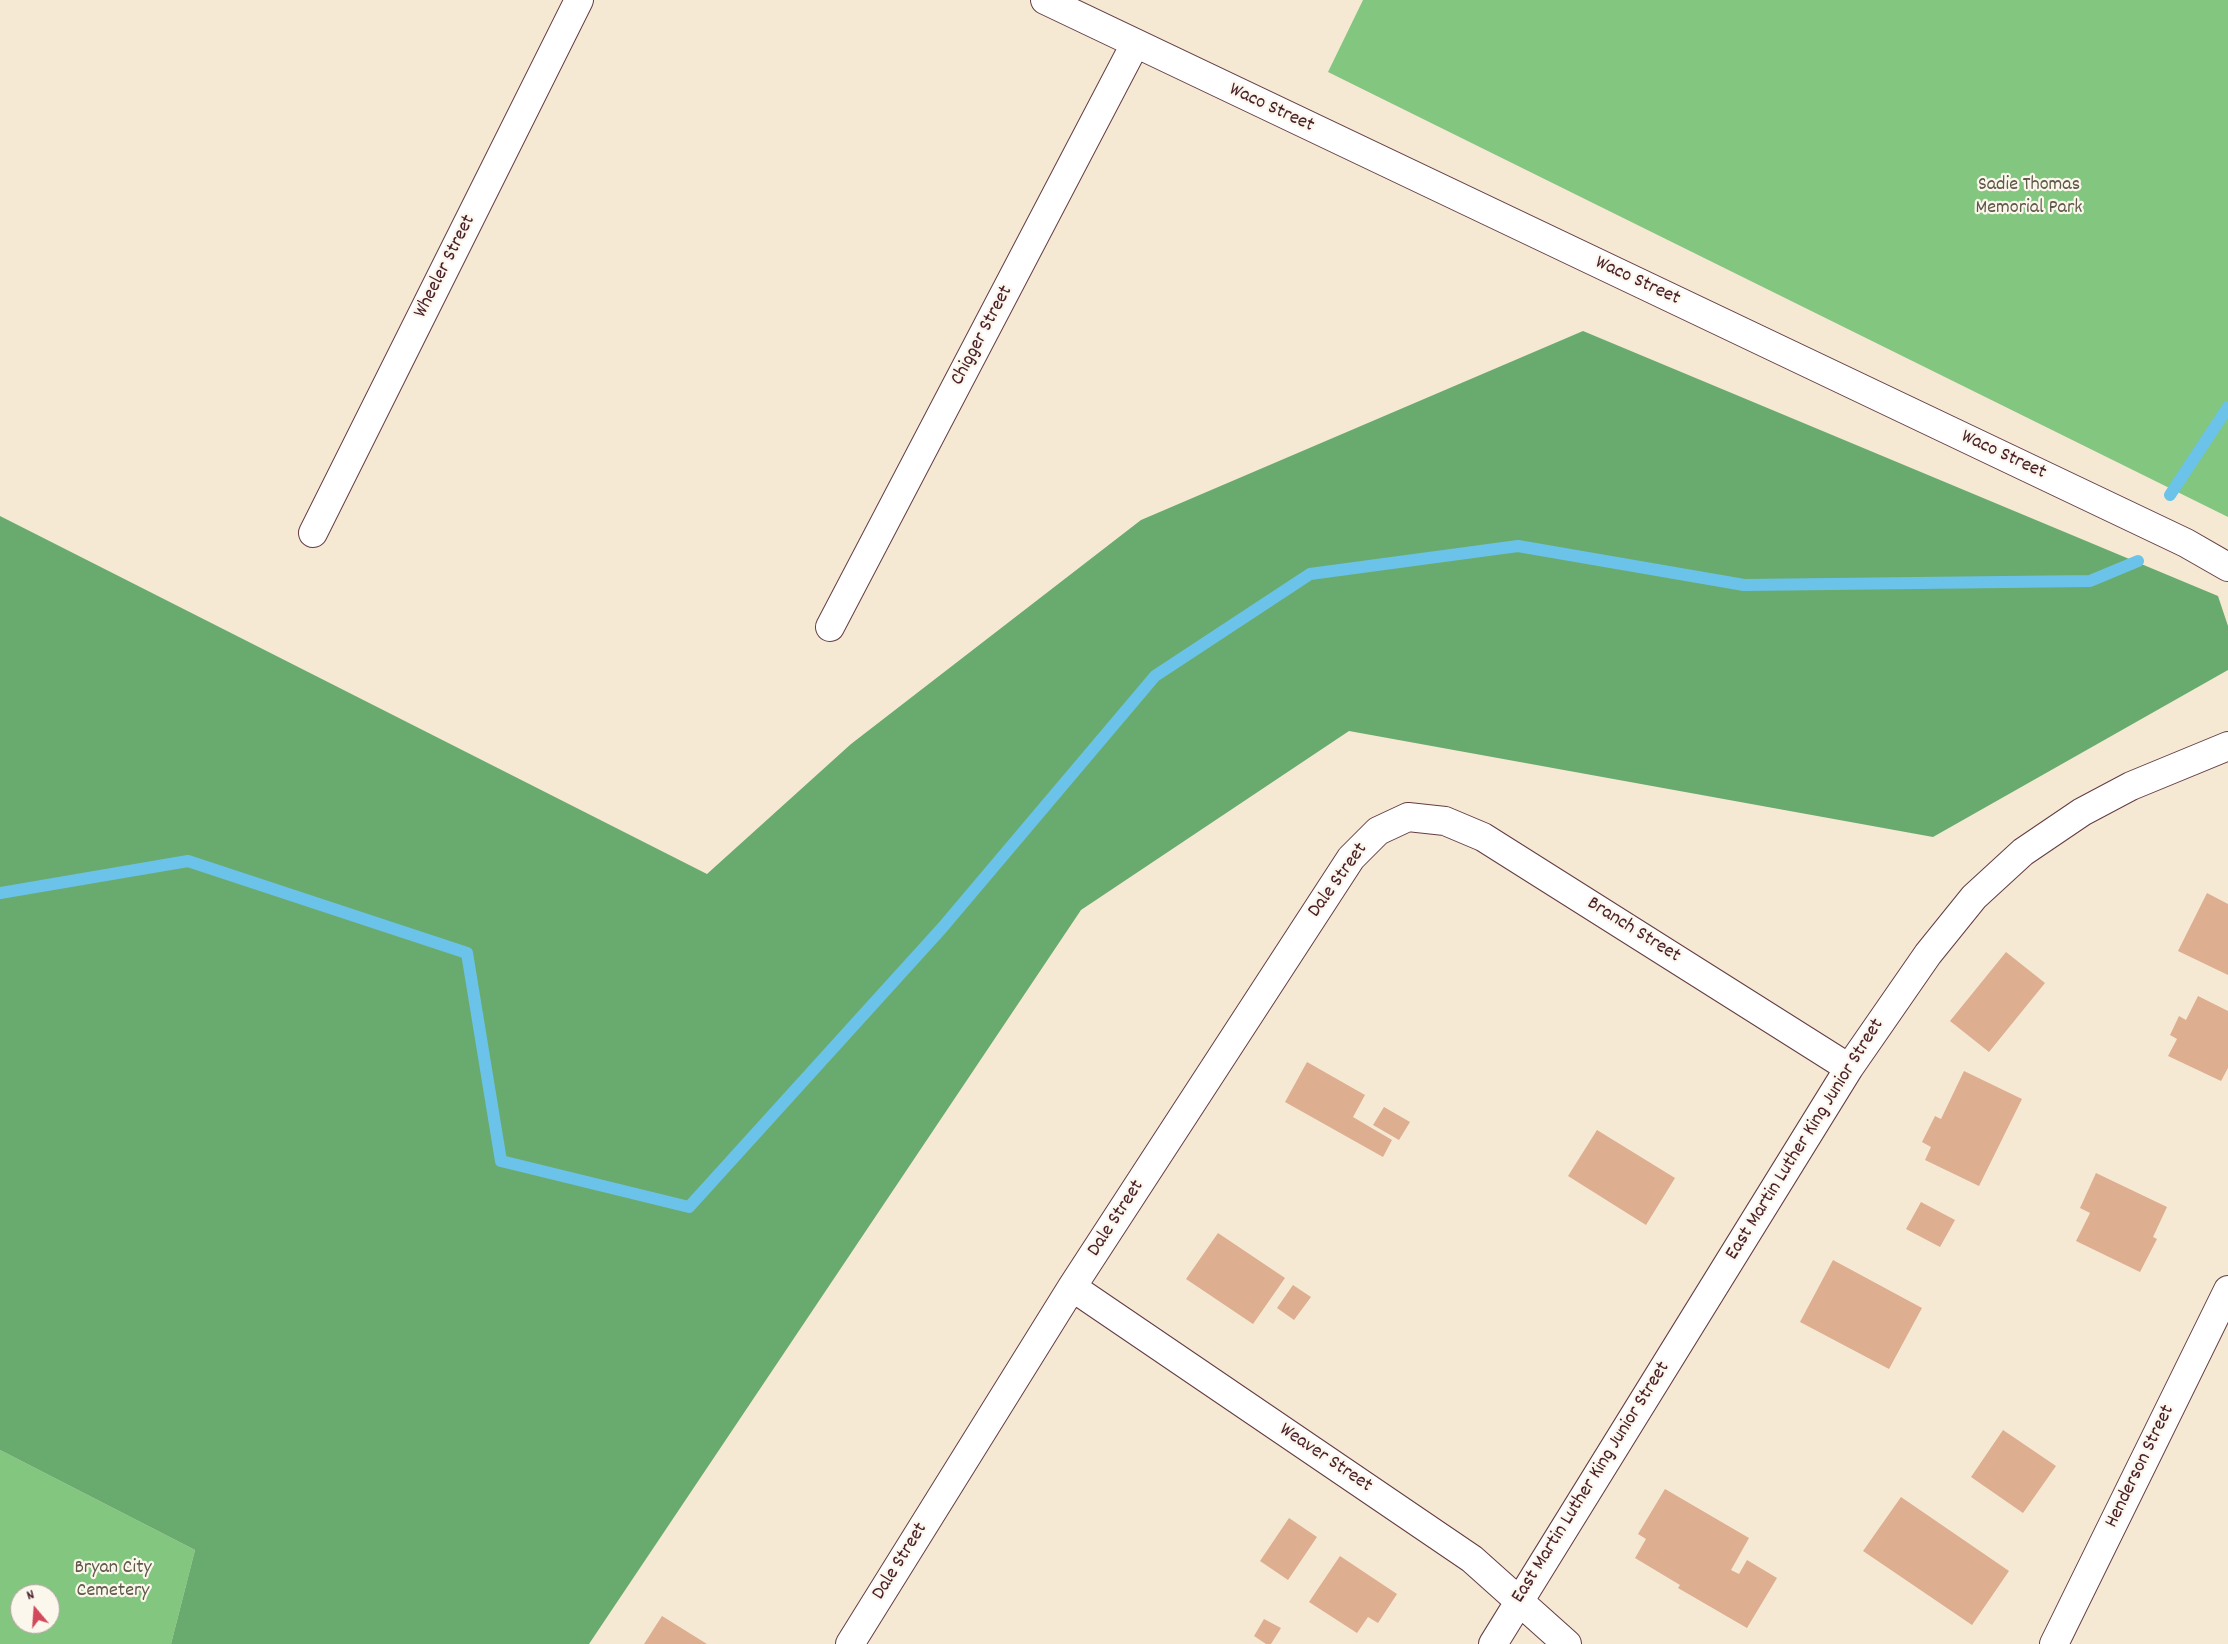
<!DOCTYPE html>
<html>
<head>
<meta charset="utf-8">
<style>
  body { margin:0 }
  #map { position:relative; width:2228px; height:1644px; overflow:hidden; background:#f6e9d4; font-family:Dekko,sans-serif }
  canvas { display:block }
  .north { position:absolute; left:10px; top:1584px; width:50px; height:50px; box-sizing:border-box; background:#fbf7ec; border:1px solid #b4a19f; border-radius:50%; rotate:342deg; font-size:14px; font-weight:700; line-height:20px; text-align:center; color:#4a1f2b }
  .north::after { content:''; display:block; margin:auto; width:18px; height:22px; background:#d1495b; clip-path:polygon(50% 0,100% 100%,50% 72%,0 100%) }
</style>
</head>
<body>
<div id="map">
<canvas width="2228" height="1644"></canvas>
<div class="north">N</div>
</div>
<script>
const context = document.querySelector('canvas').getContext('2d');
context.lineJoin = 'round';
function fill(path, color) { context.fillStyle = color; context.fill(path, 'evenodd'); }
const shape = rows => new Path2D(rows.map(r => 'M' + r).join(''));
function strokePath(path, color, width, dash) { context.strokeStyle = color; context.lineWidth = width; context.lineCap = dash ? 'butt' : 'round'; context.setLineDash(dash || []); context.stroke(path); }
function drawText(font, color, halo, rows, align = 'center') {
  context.font = font + ' Dekko,sans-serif'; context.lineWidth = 4.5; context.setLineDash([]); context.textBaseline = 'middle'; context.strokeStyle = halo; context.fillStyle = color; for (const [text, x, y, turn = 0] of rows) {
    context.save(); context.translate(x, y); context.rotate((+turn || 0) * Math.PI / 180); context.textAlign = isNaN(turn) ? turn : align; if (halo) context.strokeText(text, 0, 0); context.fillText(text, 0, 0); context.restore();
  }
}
const green = shape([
  [1363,0,2228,0,2228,517,1328,72],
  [0,1450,195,1550,171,1644,0,1644],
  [20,1594,50,1594,50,1624,20,1624]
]);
const forest = shape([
  [1583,331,2218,596,2228,626,2228,670,1933,837,1349,731,1081,910,589,1644,171,1644,195,1550,0,1450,0,516,707,874,851,744,1141,520]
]);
const stream = shape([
  [2170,495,2228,407],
  [0,893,188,861,467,953,501,1161,689,1207,942,928,1155,676,1310,574,1518,546,1744,585,2090,581,2138,561]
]);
const building = shape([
  [2207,893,2228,904,2228,975,2178,951],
  [2006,952,2045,983,1989,1052,1950,1021],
  [2198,996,2228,1011,2228,1068,2221,1081,2168,1056,2177,1039,2170,1035,2179,1016,2186,1020],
  [1307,1062,1365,1095,1353,1117,1392,1140,1383,1157,1285,1102],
  [1964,1071,2022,1099,1979,1186,1925,1160,1931,1147,1922,1142,1935,1116,1941,1119],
  [1384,1107,1410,1122,1399,1140,1373,1125],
  [1597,1130,1675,1178,1646,1225,1568,1176],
  [2096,1173,2167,1207,2153,1237,2157,1239,2140,1272,2076,1241,2090,1213,2080,1208],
  [1921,1202,1955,1220,1940,1247,1906,1229],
  [1218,1233,1285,1278,1253,1324,1186,1279],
  [1833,1260,1922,1308,1889,1369,1800,1322],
  [1293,1285,1311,1297,1294,1320,1277,1308],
  [2003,1430,2056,1466,2023,1513,1971,1477],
  [1665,1489,1749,1538,1731,1570,1739,1574,1747,1560,1777,1578,1747,1628,1678,1588,1680,1585,1635,1558,1646,1539,1638,1534],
  [1901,1497,2009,1571,1972,1625,1863,1551],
  [1289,1518,1317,1537,1288,1580,1260,1561],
  [1340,1556,1397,1594,1378,1623,1368,1617,1357,1633,1309,1602],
  [662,1616,707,1644,644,1644],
  [1264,1619,1281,1628,1271,1644,1266,1644,1254,1636]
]);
const minor = shape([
  [1045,0,2186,543,2228,567],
  [313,533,579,0],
  [830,627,1135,44],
  [1072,1287,1472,1559,1567,1644],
  [850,1644,1072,1287,1351,858,1378,831,1408,817,1445,821,1483,837,1849,1068],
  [1493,1644,1849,1068,1928,954,1974,897,2023,852,2082,812,2131,786,2228,746],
  [2054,1644,2228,1290]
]);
const streetNames = [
  ["Waco Street",1271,109,25],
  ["Wheeler Street",446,267,-63],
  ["Waco Street",1637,282,25],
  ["Chigger Street",983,336,-62],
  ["Waco Street",2003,456,25],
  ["Dale Street",1339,881,-54],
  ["Branch Street",1633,931,32],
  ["East Martin Luther King Junior Street",1806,1140,-58],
  ["Dale Street",1117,1219,-57],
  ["Weaver Street",1325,1459,34],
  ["Henderson Street",2141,1467,-64],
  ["East Martin Luther King Junior Street",1592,1483,-58],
  ["Dale Street",901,1562,-58]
];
const parkNames = [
  ["Sadie Thomas",2029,186],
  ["Memorial Park",2029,209],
  ["Bryan City",113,1569],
  ["Cemetery",113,1592]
];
fill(green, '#82c67f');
fill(forest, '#69ab6e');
strokePath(stream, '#6cc3e9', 12);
fill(building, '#ddae8f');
strokePath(minor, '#643d44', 30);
strokePath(minor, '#fff', 28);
drawText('20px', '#4a1f2b', '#fbf7ec', streetNames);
drawText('20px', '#5e5948', '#fbf7ec', parkNames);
</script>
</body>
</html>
